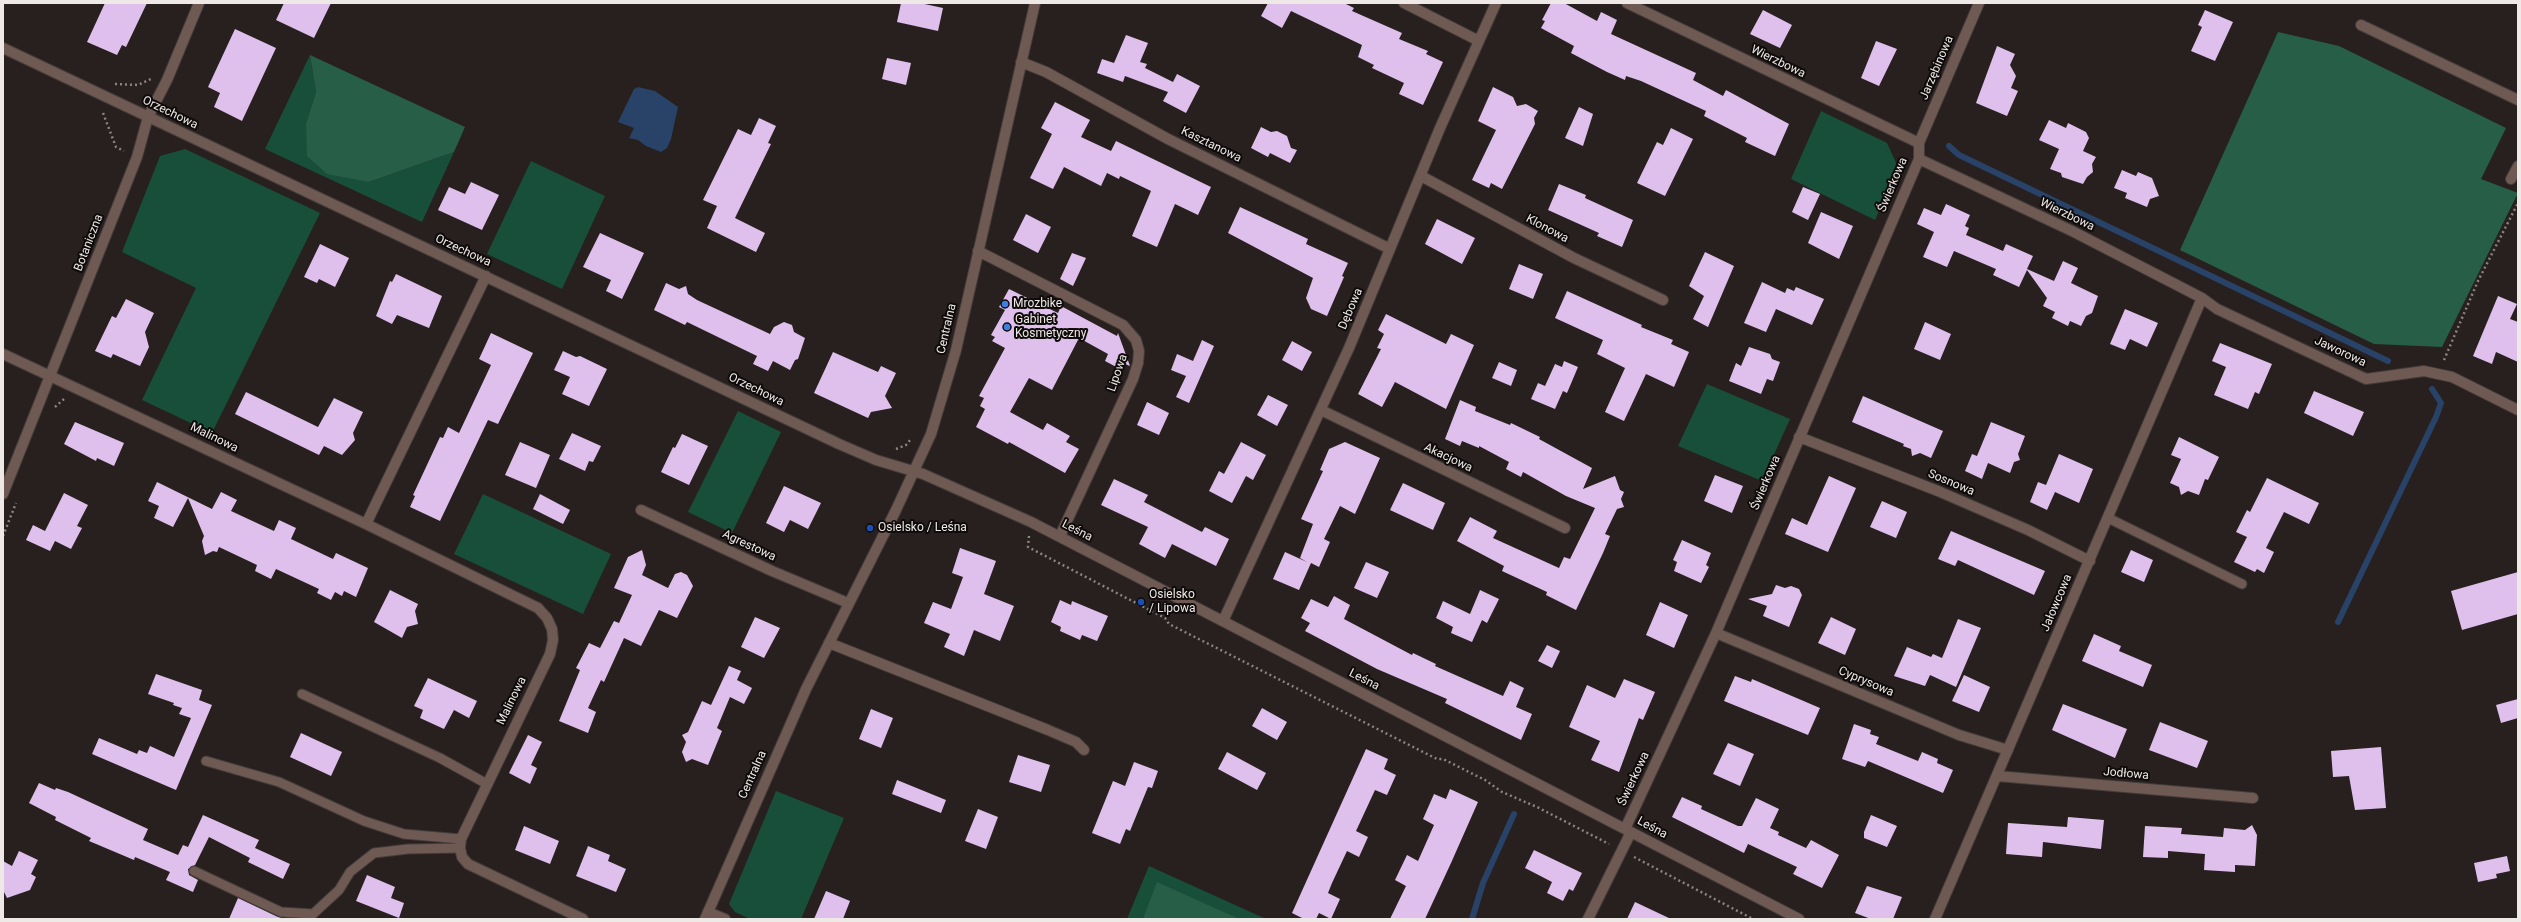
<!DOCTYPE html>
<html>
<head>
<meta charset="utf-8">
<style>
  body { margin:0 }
  #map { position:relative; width:2521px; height:922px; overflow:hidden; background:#27201e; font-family:Roboto,sans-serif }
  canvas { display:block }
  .frame { position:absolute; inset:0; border:4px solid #eee9e7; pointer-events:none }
</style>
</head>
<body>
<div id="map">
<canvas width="2521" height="922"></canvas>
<div class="frame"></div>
</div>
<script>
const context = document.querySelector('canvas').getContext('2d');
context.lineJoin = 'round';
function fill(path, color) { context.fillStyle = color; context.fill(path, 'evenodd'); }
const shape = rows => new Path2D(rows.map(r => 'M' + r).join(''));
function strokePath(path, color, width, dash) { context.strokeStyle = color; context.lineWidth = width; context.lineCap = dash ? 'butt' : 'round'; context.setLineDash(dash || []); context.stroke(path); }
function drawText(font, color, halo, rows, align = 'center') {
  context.font = font + ' Roboto,sans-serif'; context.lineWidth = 4; context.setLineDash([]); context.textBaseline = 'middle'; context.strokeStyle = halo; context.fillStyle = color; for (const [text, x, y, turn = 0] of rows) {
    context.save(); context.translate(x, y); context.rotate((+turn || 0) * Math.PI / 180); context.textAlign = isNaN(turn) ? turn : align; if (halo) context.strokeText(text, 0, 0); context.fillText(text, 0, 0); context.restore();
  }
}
const green = shape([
  [310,55,316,92,306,123,369,182,454,152,422,222,265,149],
  [1821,111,1887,143,1898,167,1875,220,1791,179],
  [185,149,320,213,212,433,142,400,196,288,122,252,160,156],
  [531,161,605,196,562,289,487,254],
  [1707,384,1790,419,1762,481,1678,446],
  [738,411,781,432,732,533,688,512],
  [483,494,611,554,583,614,454,554],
  [776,791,844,818,801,919,750,919,735,912,729,904],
  [1149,866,1266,919,1127,919]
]);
const forest = shape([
  [2278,32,2339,46,2506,128,2481,179,2518,193,2442,347,2374,344,2180,250],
  [310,55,465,127,454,152,369,182,327,174,307,156,306,123,316,92],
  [1157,882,1239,919,1143,919]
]);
const water = shape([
  [638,87,655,91,678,107,671,139,667,148,661,152,646,146,638,140,629,138,634,128,618,122,634,89]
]);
const stream = shape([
  [1949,146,1959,155,2388,361],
  [2338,622,2436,417,2441,403,2432,389],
  [1472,919,1483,883,1514,814]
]);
const building = shape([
  [105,3,147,3,126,47,122,45,117,55,87,42],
  [284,3,331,3,314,38,276,20],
  [901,3,920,3,943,8,938,31,897,22],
  [1268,3,1344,3,1354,8,1352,11,1402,33,1399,39,1428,51,1426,54,1443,62,1423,105,1399,94,1404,83,1372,68,1374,65,1358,57,1362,45,1291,11,1282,28,1261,16],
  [1551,3,1564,3,1597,21,1601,12,1617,20,1611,34,1696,73,1693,80,1723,96,1726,90,1789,124,1775,156,1745,142,1747,138,1704,116,1706,111,1641,81,1626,76,1625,80,1607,72,1571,53,1574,46,1541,28,1545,21,1542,20],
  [1763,10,1792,25,1780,48,1750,34],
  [2205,10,2233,22,2215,61,2191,51,2202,27,2198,25],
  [235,29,276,48,242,121,214,107,220,93,208,87],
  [1126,35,1148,43,1140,62,1147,64,1145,68,1173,82,1177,74,1200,86,1186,113,1163,101,1168,92,1125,76,1123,82,1097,73,1102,59,1114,63],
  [1876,41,1897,49,1879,86,1861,78],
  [1997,46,2015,54,2010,65,2016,76,2011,88,2018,91,2007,116,1976,103],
  [887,58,911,63,906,85,882,79],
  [1493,87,1513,97,1517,106,1526,104,1538,111,1534,118,1535,124,1502,189,1491,183,1489,188,1472,180,1496,130,1478,121],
  [1055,102,1090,120,1081,137,1111,151,1116,141,1211,187,1198,215,1175,204,1157,247,1132,236,1151,191,1120,176,1119,179,1107,173,1101,186,1064,167,1053,189,1030,178,1052,134,1041,128],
  [1579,107,1593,114,1583,146,1565,138],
  [759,118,776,126,768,143,771,144,735,218,765,233,756,252,707,228,717,206,703,200,738,129,751,135],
  [2049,120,2066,128,2068,123,2086,132,2089,138,2083,151,2096,157,2092,164,2093,172,2087,177,2083,184,2062,177,2061,173,2050,169,2059,149,2039,140],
  [1261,127,1271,132,1277,131,1287,136,1291,148,1297,150,1290,163,1270,153,1268,157,1251,148],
  [1671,128,1693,139,1665,196,1637,183,1657,142,1663,145],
  [2122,170,2136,176,2138,172,2152,178,2159,196,2150,199,2147,207,2125,198,2127,193,2114,188],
  [471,182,499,195,482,230,438,210,449,187,465,194],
  [1559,184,1586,195,1585,198,1633,220,1622,247,1597,236,1599,233,1548,210],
  [1803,187,1820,194,1808,220,1792,212],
  [1946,204,1970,215,1965,226,1969,228,1966,235,2003,251,2006,244,2033,256,2027,269,2054,281,2063,261,2078,268,2071,283,2098,296,2092,313,2086,316,2081,326,2070,321,2068,326,2052,318,2055,312,2043,306,2047,298,2027,270,2019,287,1993,275,1996,269,1954,251,1947,267,1923,257,1934,232,1917,224,1924,208,1941,215],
  [1240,207,1308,239,1306,244,1348,263,1342,276,1344,277,1327,316,1311,309,1306,298,1313,278,1228,233],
  [1821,212,1853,226,1839,259,1808,243],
  [1026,214,1051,227,1038,253,1013,240],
  [1437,219,1475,238,1462,264,1425,244],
  [600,233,644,253,622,299,606,291,611,280,583,267],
  [320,244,349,258,335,287,319,279,317,283,304,277],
  [1705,252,1734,266,1708,327,1693,319,1704,296,1689,286],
  [1072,253,1086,258,1073,286,1060,279],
  [1519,264,1543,274,1533,299,1509,289],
  [396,274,442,296,429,328,397,315,392,324,376,316,390,281,392,282],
  [1762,282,1785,293,1787,288,1794,291,1796,287,1824,299,1812,325,1776,309,1766,332,1744,323],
  [666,283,679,289,686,286,688,294,697,300,770,334,774,327,784,322,792,325,794,332,805,338,798,359,795,360,790,370,773,361,768,371,753,364,757,356,687,322,685,325,654,310],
  [1009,289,1058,313,1061,306,1117,336,1118,333,1130,366,1125,364,1122,370,1105,361,1108,354,1079,338,1052,390,1029,378,1010,412,1043,430,1047,423,1070,436,1066,442,1079,449,1065,473,1009,442,1008,444,976,427,985,409,980,406,984,398,979,396,1005,348,992,341,995,337,991,335,1005,310,999,307],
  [1567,291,1642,325,1641,327,1673,340,1671,344,1689,352,1674,387,1646,374,1624,421,1605,412,1625,368,1597,354,1603,340,1555,318],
  [2498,296,2517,304,2510,319,2518,322,2518,362,2496,352,2492,364,2473,356],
  [126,299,154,313,145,332,149,347,140,366,113,354,111,358,95,351,112,316,116,318],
  [2125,309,2158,323,2147,347,2130,339,2125,350,2110,344],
  [1386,314,1446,344,1451,334,1474,345,1446,409,1395,382,1382,407,1358,394,1381,349,1377,348,1384,334,1378,330],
  [1925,322,1951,334,1940,360,1914,349],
  [491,333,533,353,498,424,488,420,440,521,410,507,415,496,413,495,440,437,443,438,448,427,459,433,491,365,479,359],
  [1202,340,1214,346,1189,403,1176,397,1186,376,1171,370,1177,354,1193,361],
  [1292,341,1312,352,1302,371,1282,360],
  [2220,343,2272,364,2259,394,2255,392,2248,409,2214,395,2226,367,2212,361],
  [1749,347,1770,354,1772,359,1780,362,1773,381,1767,379,1761,394,1729,381,1736,363,1741,366],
  [563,351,576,357,580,356,607,369,589,406,562,394,570,377,554,370],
  [833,352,878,372,881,366,896,373,885,396,892,408,871,412,868,418,814,393],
  [1564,361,1578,367,1567,393,1563,391,1555,409,1531,399,1538,383,1545,386,1555,364,1562,367],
  [1499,362,1517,370,1511,386,1492,378],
  [2314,391,2364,412,2353,436,2304,413],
  [246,392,318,427,334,398,363,412,353,433,355,440,342,455,324,446,319,455,235,414],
  [1268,395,1288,405,1277,426,1257,415],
  [1863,396,1943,431,1931,458,1920,453,1912,456,1911,449,1903,446,1904,444,1852,422],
  [1460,400,1476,407,1475,411,1510,425,1511,423,1540,437,1539,439,1592,468,1583,489,1615,476,1620,490,1624,492,1621,499,1624,507,1617,509,1605,534,1610,536,1603,553,1576,610,1546,595,1547,592,1502,571,1504,566,1457,541,1470,517,1497,531,1493,538,1559,568,1564,557,1570,559,1595,508,1566,496,1523,472,1521,477,1506,469,1509,462,1479,446,1479,448,1462,441,1460,446,1445,439],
  [1147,402,1169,413,1159,435,1137,425],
  [75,422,124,443,114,466,97,458,96,461,64,444],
  [1991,422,2025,436,2018,454,2020,460,2014,462,2010,473,1988,463,1982,479,1965,471,1972,454,1977,456],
  [572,433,601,446,593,462,589,461,585,471,559,459],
  [682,434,708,446,689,485,661,472,673,447,675,448],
  [2179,437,2219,457,2208,480,2205,479,2199,495,2188,491,2181,495,2179,487,2170,483,2181,459,2171,455],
  [520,442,550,455,536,488,505,475],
  [1241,442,1266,455,1253,480,1246,476,1232,503,1209,491,1219,471,1224,474],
  [1345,442,1380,458,1355,514,1340,506,1324,539,1330,542,1319,567,1311,563,1299,590,1273,579,1285,552,1307,562,1300,558,1313,524,1301,519,1323,471,1320,470,1329,449],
  [2059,454,2093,469,2079,503,2055,492,2047,510,2030,502,2038,482,2046,485],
  [1715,475,1743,486,1732,513,1704,501],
  [1829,476,1856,488,1828,552,1785,534,1792,518,1807,525],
  [2267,478,2319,503,2309,524,2284,512,2266,548,2274,552,2264,573,2257,569,2255,572,2234,562,2247,537,2236,532,2247,510,2250,512],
  [1114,479,1148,495,1144,502,1202,532,1205,527,1229,539,1216,566,1172,544,1165,558,1139,544,1148,527,1101,505],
  [157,482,212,509,221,492,237,500,231,511,274,531,279,520,296,528,291,539,333,559,336,553,368,568,356,597,344,591,342,596,335,592,331,600,317,593,319,589,276,569,271,579,255,571,257,565,219,547,217,552,213,551,205,555,202,541,204,536,188,498,173,527,154,518,159,506,148,501],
  [1403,483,1445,503,1433,530,1390,510],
  [784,486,821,503,808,529,790,520,784,532,766,523],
  [64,493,88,505,77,526,82,528,71,549,55,541,50,551,26,540,33,525,45,531],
  [540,494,570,510,563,524,533,509],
  [1882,501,1907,512,1896,538,1870,527],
  [1951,531,2045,571,2034,595,1958,560,1955,566,1938,559],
  [1682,540,1711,553,1706,565,1709,567,1701,583,1674,571,1677,562,1673,560],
  [960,548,996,561,984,594,1014,606,1000,641,974,630,964,656,944,647,950,634,924,623,933,602,951,609,963,577,952,573],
  [642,550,646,565,642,575,668,588,675,574,681,572,687,575,693,586,677,618,659,610,641,646,624,638,604,682,601,680,588,708,596,712,588,733,559,721,580,670,576,668,589,643,600,648,614,621,619,623,632,595,614,588,628,557],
  [2131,550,2153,560,2144,582,2121,572],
  [1366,562,1389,572,1377,598,1354,588],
  [2518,572,2518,614,2462,630,2451,591],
  [1776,585,1785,588,1791,586,1799,589,1802,595,1789,627,1763,616,1767,606,1748,599,1772,594],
  [390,590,418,604,415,611,418,624,407,627,402,638,374,622],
  [1480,590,1499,599,1487,623,1482,620,1472,642,1451,633,1453,627,1436,618,1443,601,1470,614],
  [1334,596,1350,605,1344,619,1412,655,1413,653,1436,664,1435,666,1503,696,1510,681,1524,688,1516,707,1532,714,1521,740,1445,703,1447,699,1377,669,1305,631,1310,623,1301,618,1311,599,1328,607],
  [1060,600,1071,605,1072,601,1108,616,1097,641,1082,635,1080,640,1060,631,1061,627,1051,622],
  [1660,602,1688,615,1674,648,1646,635],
  [755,617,780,628,764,658,741,647],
  [1831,617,1856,629,1845,655,1818,643],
  [1958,619,1981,628,1956,687,1930,675,1925,686,1894,676,1907,647,1931,657,1933,654,1942,658],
  [2094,634,2121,646,2119,651,2152,665,2143,687,2082,661],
  [1547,645,1560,651,1552,668,1538,661],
  [729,666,741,671,737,680,752,688,744,704,730,697,717,728,722,731,708,765,692,759,686,762,682,752,686,742,682,735,688,732,702,701,711,705],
  [156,674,202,690,199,700,212,705,176,790,92,754,99,738,137,754,139,750,147,753,150,746,174,757,191,718,179,714,182,708,173,705,174,703,148,694],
  [1964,675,1990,687,1979,712,1952,701],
  [1735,676,1751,682,1752,679,1820,708,1808,735,1724,701],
  [428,678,477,701,469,718,454,710,444,729,420,718,423,710,414,706],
  [1624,679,1655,692,1643,720,1639,718,1619,772,1591,760,1600,741,1569,727,1587,685,1615,698],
  [2518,699,2518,718,2501,723,2496,705],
  [2063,704,2127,729,2115,758,2052,730],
  [1262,708,1287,722,1277,740,1252,726],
  [871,709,893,718,881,748,859,739],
  [2160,722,2208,741,2197,768,2149,750],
  [1854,724,1871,730,1870,734,1879,737,1876,744,1918,761,1922,752,1938,759,1937,763,1953,770,1943,793,1868,761,1865,767,1842,759],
  [301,733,342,752,331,776,290,757],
  [528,735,542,742,531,765,537,768,530,784,509,773],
  [1728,743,1754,754,1740,786,1713,774],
  [2381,747,2386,808,2355,810,2349,776,2333,777,2331,751],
  [1366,749,1388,759,1384,769,1396,775,1387,795,1375,790,1356,831,1368,837,1359,857,1347,851,1332,883,1328,893,1340,899,1331,919,1319,913,1316,919,1304,919,1292,913],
  [1227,752,1266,773,1257,790,1218,769],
  [1018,755,1050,765,1041,792,1009,782],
  [1134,762,1158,771,1152,788,1148,787,1130,831,1126,829,1120,844,1092,833,1113,781,1125,786],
  [897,780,946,800,941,813,892,794],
  [39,783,55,790,56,788,68,792,148,829,143,840,178,855,183,845,188,847,203,815,259,840,255,848,290,864,283,879,248,862,250,858,209,837,195,865,188,869,189,875,198,880,193,892,166,880,170,872,135,857,134,860,89,841,91,838,55,820,56,817,29,803],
  [1450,789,1478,802,1451,863,1425,919,1390,919,1406,886,1395,880,1407,855,1418,861,1434,825,1423,819,1434,794,1446,799],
  [1682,797,1702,806,1701,809,1738,826,1742,826,1756,798,1779,809,1770,828,1779,832,1778,835,1806,848,1811,840,1839,855,1822,888,1793,874,1797,867,1748,844,1744,853,1672,817],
  [978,809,998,817,986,849,965,841],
  [1871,815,1897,826,1887,847,1864,838,1864,832],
  [2068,817,2104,820,2101,849,2043,842,2042,857,2006,854,2008,823,2067,827],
  [2252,825,2257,835,2255,866,2235,865,2235,872,2204,870,2205,854,2168,851,2168,858,2143,857,2145,826,2182,828,2181,834,2223,837,2224,828,2245,830],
  [524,826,559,841,550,864,515,850],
  [588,846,610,855,608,861,626,869,616,892,576,876],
  [1534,850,1582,873,1573,891,1569,889,1563,901,1547,893,1552,882,1525,868],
  [19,851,38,860,31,874,36,877,30,890,7,898,3,890,3,861,12,866],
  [2507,856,2510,871,2496,874,2497,878,2478,882,2474,863],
  [367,875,395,887,391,898,404,903,399,918,356,901],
  [1867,886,1902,897,1893,919,1871,919,1855,913],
  [826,891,850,901,843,919,814,919],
  [238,898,278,917,286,919,229,919],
  [1635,902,1671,919,1627,919]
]);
const path = shape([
  [115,84,138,85,151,79],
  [103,113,116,147,124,151],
  [2444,360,2478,281,2518,203],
  [55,407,64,399],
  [896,449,906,445,911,439],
  [3,536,16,503],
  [1029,536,1028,547,1165,618,1169,624,1437,759,1443,759,1485,780,1502,792,1537,807,1609,844],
  [1634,857,1753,919]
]);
const service = shape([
  [2108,518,2242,584],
  [302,694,440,758,487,784],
  [206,761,279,782,364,821,404,834,461,839],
  [194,871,281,912,313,914,339,890,350,872,374,853,408,849,460,848]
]);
const minor = shape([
  [1404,3,1479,41],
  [1627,3,1919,143],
  [2361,25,2518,100],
  [3,48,839,444,876,460,923,474,1031,522,1799,919],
  [1021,62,1046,72,1168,139,1390,249],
  [1919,159,2072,231,2202,298,2217,309,2366,379,2424,371,2452,377,2518,410],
  [1421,176,1574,258,1663,300],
  [2511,179,2518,166],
  [978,251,1123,325,1136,340,1139,351,1138,363,1133,379,1060,536],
  [3,354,366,524,538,608,547,618,552,629,553,640,550,654,461,839,460,848,462,857,468,864,583,919],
  [1321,410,1565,528],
  [1799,437,1938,491,2028,530,2090,561],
  [3,494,137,157,148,117,167,80,199,3],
  [641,510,772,571,848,603],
  [366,524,486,276],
  [1223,621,1349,348,1440,128,1496,3],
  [1716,633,1959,735,2008,750],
  [829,643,1048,730,1076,742,1084,750],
  [1997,776,2253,798],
  [1625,829,1716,633,1754,544,1919,159,1919,143,1979,3],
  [708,912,725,919],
  [1588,919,1631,832],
  [1935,919,2202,298]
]);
const tertiary = shape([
  [705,919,806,689,896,510,931,434,956,350,1035,3]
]);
const markers = [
  [1005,304,4,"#3f7fe0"],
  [1007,327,4,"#3f7fe0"],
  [870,528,4,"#1a4fb4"],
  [1141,602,4,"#1a4fb4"]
];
const streetNames = [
  ["Wierzbowa",1778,62,26],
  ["Jarzębinowa",1937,68,-67],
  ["Orzechowa",170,113,26],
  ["Kasztanowa",1211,145,26],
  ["Świerkowa",1893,185,-67],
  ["Wierzbowa",2067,215,26],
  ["Klonowa",1547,229,28],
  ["Botaniczna",89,243,-69],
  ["Orzechowa",463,251,25],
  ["Dębowa",1351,309,-67],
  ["Centralna",947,329,-77],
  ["Jaworowa",2340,352,25],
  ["Lipowa",1118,373,-71],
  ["Orzechowa",756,390,26],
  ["Malinowa",214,438,26],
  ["Akacjowa",1448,458,25],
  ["Świerkowa",1766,483,-67],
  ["Sosnowa",1951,483,23],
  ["Leśna",1077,531,27],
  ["Agrestowa",749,546,25],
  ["Jałowcowa",2057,603,-67],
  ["Leśna",1364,680,27],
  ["Cyprysowa",1866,682,23],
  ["Malinowa",512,701,-64],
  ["Jodłowa",2126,774,5],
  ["Centralna",753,775,-66],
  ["Świerkowa",1634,779,-65],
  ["Leśna",1652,828,28]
];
const poiNames = [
  ["Mrozbike",1013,304],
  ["Gabinet",1015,320],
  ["Kosmetyczny",1015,334],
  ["Osielsko / Leśna",878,528],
  ["Osielsko",1149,595],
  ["/ Lipowa",1149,609]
];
fill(green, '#184f3a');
fill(forest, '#275e48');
fill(water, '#284367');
strokePath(stream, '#284367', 6);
fill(building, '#dfc0ed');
strokePath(service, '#433c3a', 11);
strokePath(minor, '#433c3a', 12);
strokePath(tertiary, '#433c3a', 12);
strokePath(path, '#8a8482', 2.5, [2, 3]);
strokePath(service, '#6f5953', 9);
strokePath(minor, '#6f5953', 10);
strokePath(tertiary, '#6f5953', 10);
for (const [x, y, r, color] of markers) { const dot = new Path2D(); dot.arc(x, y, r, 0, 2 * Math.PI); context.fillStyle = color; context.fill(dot); strokePath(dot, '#0e0b0a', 1.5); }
drawText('12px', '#eee9e7', '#0e0b0a', streetNames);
drawText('12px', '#eee9e7', '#0e0b0a', poiNames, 'left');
</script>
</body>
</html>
